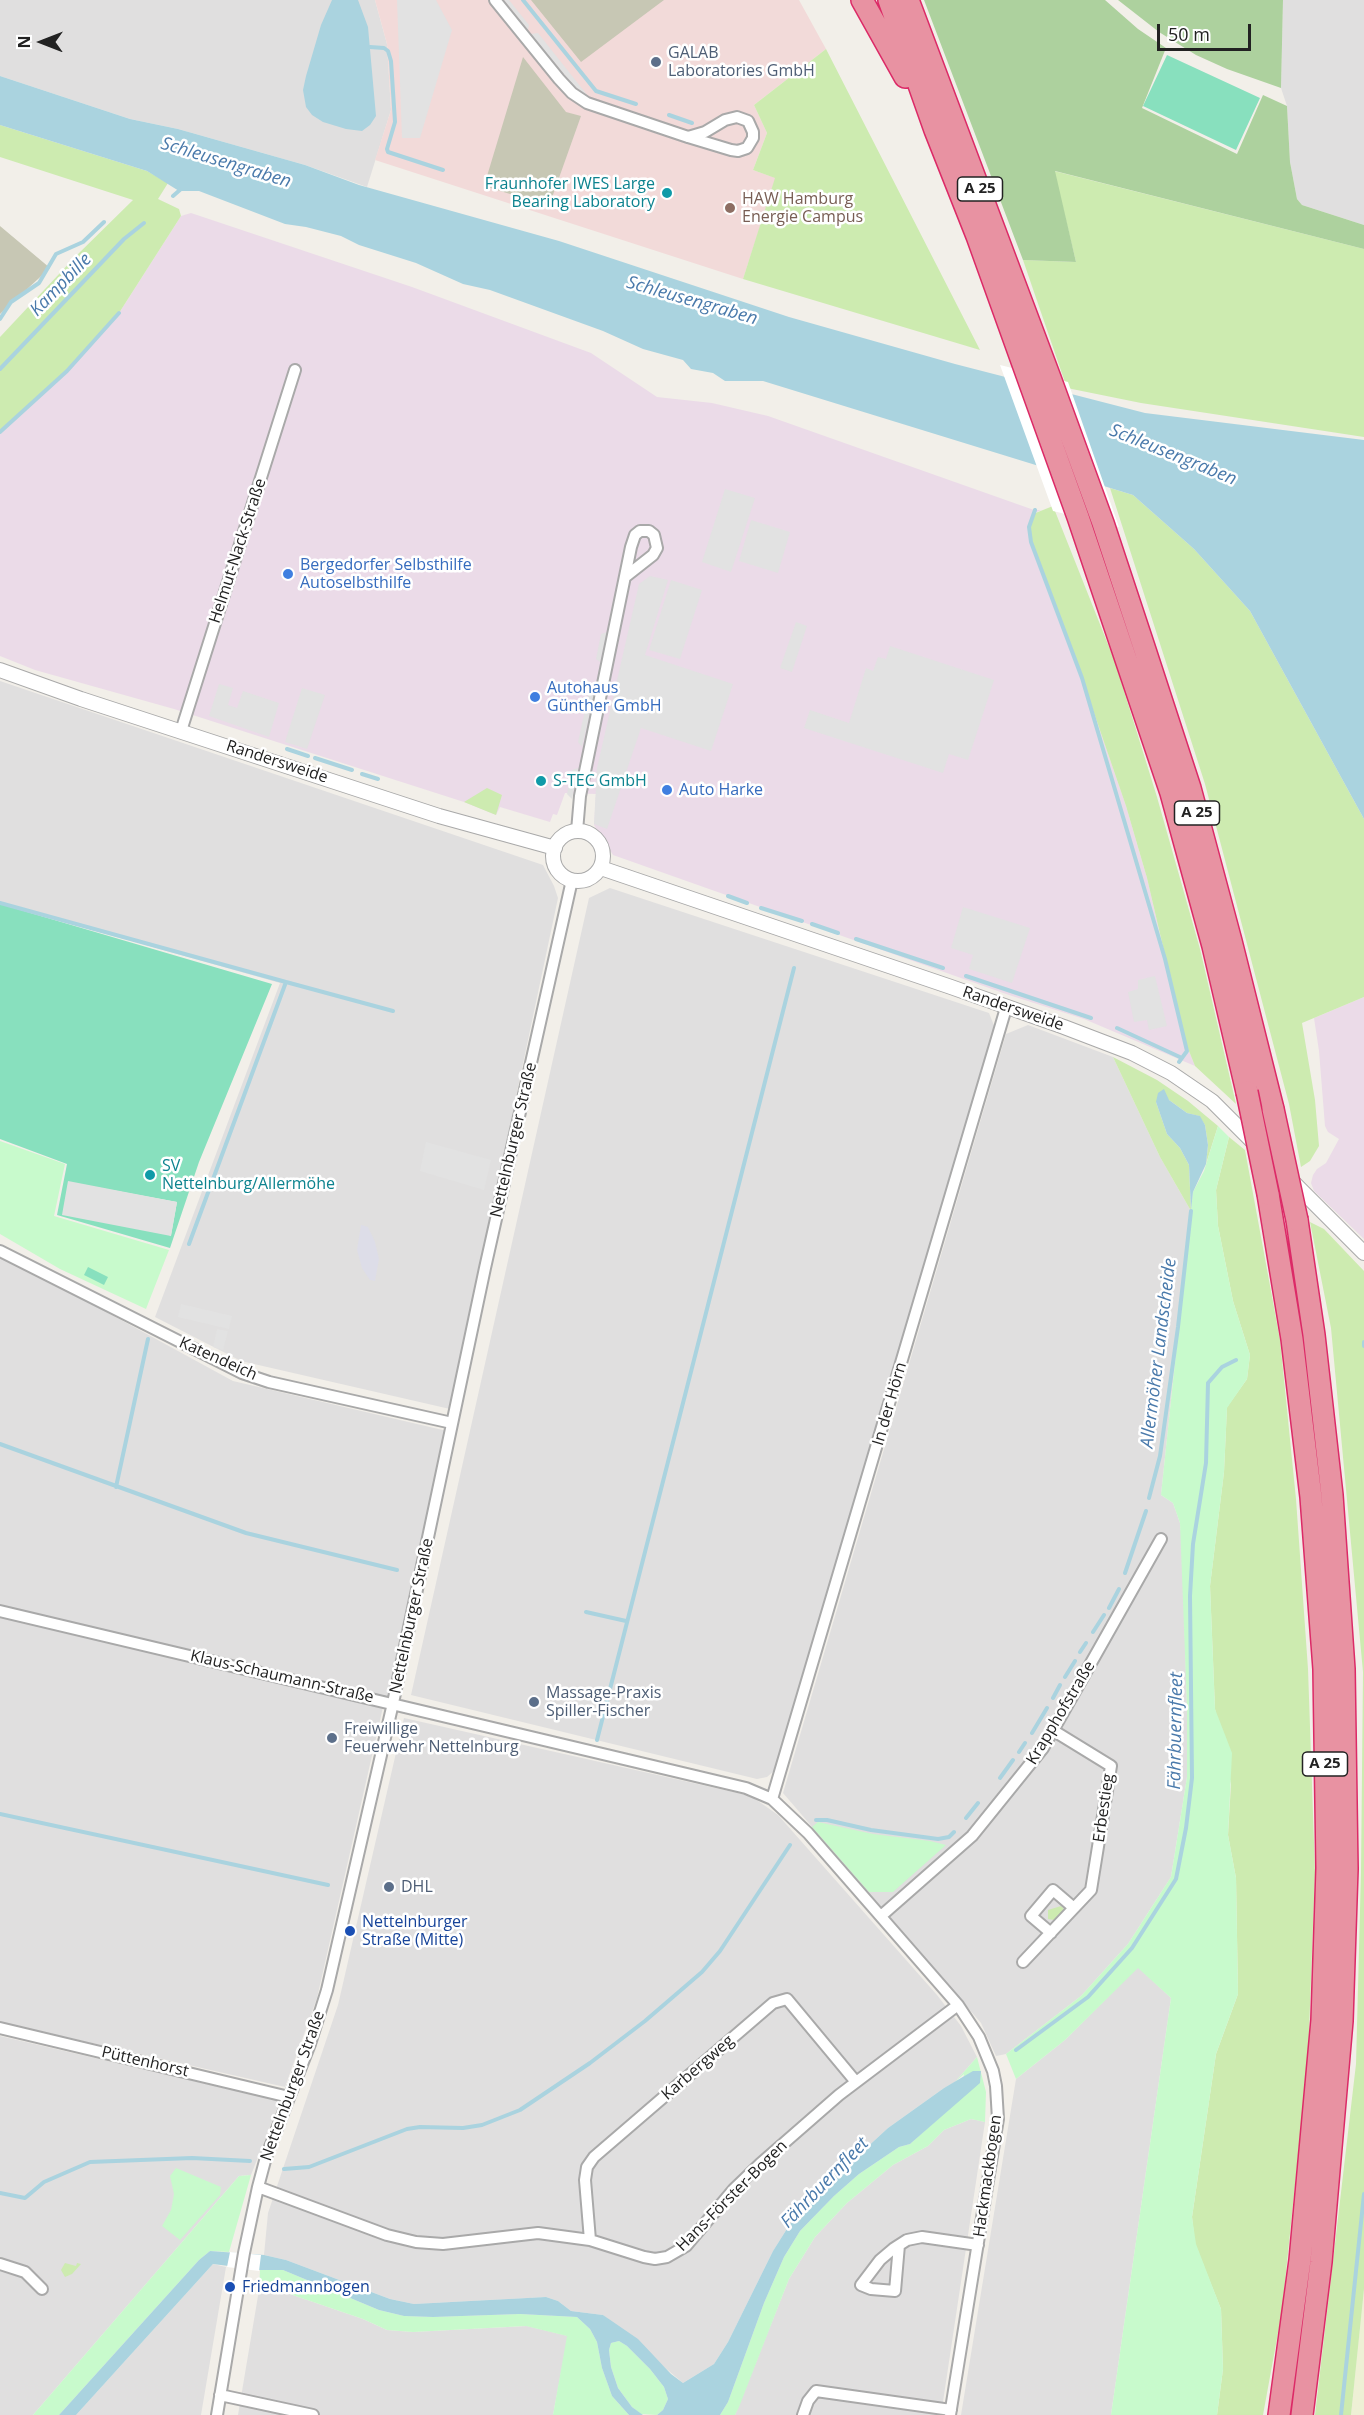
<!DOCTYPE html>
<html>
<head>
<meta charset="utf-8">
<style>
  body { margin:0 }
  #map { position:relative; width:1364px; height:2415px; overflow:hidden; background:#f2efe9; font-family:"Open Sans",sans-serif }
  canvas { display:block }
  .north { position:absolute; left:12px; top:12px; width:60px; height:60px; -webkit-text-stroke:4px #fff; paint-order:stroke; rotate:270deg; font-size:16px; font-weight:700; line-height:24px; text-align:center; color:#222 }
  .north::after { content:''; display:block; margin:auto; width:21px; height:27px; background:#222; clip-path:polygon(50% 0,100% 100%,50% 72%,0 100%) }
  .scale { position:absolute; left:1157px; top:24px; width:94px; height:27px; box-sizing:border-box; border:3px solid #222; border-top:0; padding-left:8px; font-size:18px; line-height:21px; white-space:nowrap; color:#222; -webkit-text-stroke:4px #fff; paint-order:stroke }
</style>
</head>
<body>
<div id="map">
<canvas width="1364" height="2415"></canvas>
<div class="north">N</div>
<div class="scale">50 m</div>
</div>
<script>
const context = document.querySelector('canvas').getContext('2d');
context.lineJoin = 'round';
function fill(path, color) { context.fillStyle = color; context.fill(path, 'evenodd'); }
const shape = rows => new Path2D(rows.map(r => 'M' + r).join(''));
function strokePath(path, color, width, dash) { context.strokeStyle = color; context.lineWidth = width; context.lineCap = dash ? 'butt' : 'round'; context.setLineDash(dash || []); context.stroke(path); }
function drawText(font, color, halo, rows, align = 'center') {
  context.font = font + ' "Open Sans",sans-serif'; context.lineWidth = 5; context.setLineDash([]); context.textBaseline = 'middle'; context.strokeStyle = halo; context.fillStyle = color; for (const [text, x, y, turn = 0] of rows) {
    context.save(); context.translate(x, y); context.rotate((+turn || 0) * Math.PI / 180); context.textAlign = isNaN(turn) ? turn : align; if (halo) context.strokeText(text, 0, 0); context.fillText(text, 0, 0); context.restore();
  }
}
const residential = shape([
  [0,0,375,0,387,44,391,110,367,187,305,165,178,129,130,119,0,76],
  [1283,0,1364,0,1364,225,1302,205,1297,199,1290,162,1287,106,1281,88],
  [0,681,543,865,554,886,558,898,450,1409,241,1361,155,1317,280,983,0,904],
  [610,888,989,1013,995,1028,775,1770,767,1777,757,1779,411,1695,589,898],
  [1028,1025,1113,1057,1160,1157,1191,1211,1161,1495,1173,1503,1180,1523,1182,1542,1187,1707,1187,1777,1171,1877,1128,1944,1081,1996,1006,2054,996,2056,981,2023,783,1793,1006,1034],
  [0,1254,233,1381,447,1431,390,1699,58,1622,0,1604],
  [0,1617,383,1707,317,1998,285,2087,0,2022],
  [404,1718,751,1796,778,1815,937,1995,961,2026,977,2057,955,2082,944,2088,888,2128,825,2186,790,2224,773,2251,728,2342,714,2364,683,2383,603,2315,571,2311,558,2301,546,2297,414,2304,390,2299,286,2260,264,2255,268,2213,338,2005],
  [1138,1967,1171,1998,1111,2415,961,2415,1016,2079,1065,2040],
  [0,2036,280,2101,251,2175,239,2176,33,2415,0,2415],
  [971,2119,985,2122,941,2415,735,2415,789,2279,815,2237,847,2203,893,2165,928,2146,944,2130],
  [213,2264,226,2267,201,2415,76,2415],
  [259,2290,278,2290,363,2319,387,2330,413,2332,527,2326,568,2336,553,2415,238,2415]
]);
const commercial = shape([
  [375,0,799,0,826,49,754,105,767,133,753,170,776,178,743,279,375,160,391,110,387,44]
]);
const industrial = shape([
  [191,213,412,287,591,353,657,397,712,403,768,416,1034,510,1041,510,1033,514,1029,527,1031,542,1082,678,1126,806,1147,878,1185,1041,1195,1066,1084,1019,1009,995,613,855,594,825,596,794,565,793,557,815,553,814,550,822,500,807,496,815,464,802,174,709,35,670,0,656,0,432,67,371,119,313,181,216],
  [1364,997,1364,1239,1314,1191,1311,1183,1313,1175,1317,1169,1326,1163,1339,1139,1328,1132,1325,1126,1319,1051,1314,1018]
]);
const construction = shape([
  [531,0,664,0,581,62],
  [523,57,566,112,581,116,549,206,484,186],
  [0,226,50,268,0,314]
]);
const farmland = shape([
  [1364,2289,1364,2415,1351,2415,1360,2326]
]);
const grass = shape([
  [826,49,980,350,743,279,775,178,753,170,767,133,754,105],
  [0,125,147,171,168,183,158,199,179,209,181,216,119,313,67,371,0,432,0,337,75,257,133,200,0,157],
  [1054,171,1364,249,1364,437,1141,403,1067,388,1023,260,1076,262],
  [1110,488,1133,495,1194,549,1250,611,1364,819,1364,997,1302,1023,1315,1100,1319,1146,1310,1161,1301,1167,1289,1104,1205,784],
  [1053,506,1115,662,1157,797,1200,949,1236,1104,1195,1066,1185,1041,1147,878,1126,806,1082,678,1031,542,1029,527,1033,514],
  [487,788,502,795,496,815,464,802],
  [1113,1057,1157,1080,1188,1101,1218,1126,1206,1164,1208,1145,1205,1125,1199,1116,1187,1113,1169,1100,1156,1102,1167,1134,1180,1148,1189,1165,1191,1211,1160,1157],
  [1229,1137,1245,1150,1280,1340,1296,1499,1308,1669,1315,1872,1308,2058,1282,2311,1263,2415,1217,2415,1223,2369,1221,2309,1195,2244,1192,2217,1216,2054,1238,1994,1236,1878,1228,1835,1231,1784,1215,1709,1210,1586,1224,1472,1227,1407,1247,1379,1250,1355,1233,1301,1218,1226,1216,1190],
  [1310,1222,1324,1229,1364,1271,1364,2289,1351,2415,1315,2415,1356,2064,1361,1872,1363,1672,1331,1328],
  [1061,1906,1064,1909,1057,1918,1054,1920,1048,1919,1048,1910],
  [65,2263,76,2266,77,2263,81,2264,72,2274,65,2277,61,2270]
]);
const forest = shape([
  [924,0,1105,0,1138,29,1166,48,1142,108,1237,154,1263,95,1287,106,1290,162,1297,199,1302,205,1364,225,1364,249,1055,171,1076,262,1023,260],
  [1118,0,1283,0,1281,88,1227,69,1196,55,1159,32]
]);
const park = shape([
  [1218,1126,1229,1137,1216,1190,1218,1226,1233,1301,1250,1355,1247,1379,1227,1408,1224,1472,1210,1586,1215,1709,1232,1753,1228,1835,1236,1878,1238,1994,1216,2054,1192,2217,1196,2244,1221,2309,1223,2369,1217,2415,1111,2415,1171,1998,1138,1968,1065,2040,1016,2079,1006,2054,1081,1996,1128,1944,1171,1877,1187,1777,1187,1707,1180,1523,1173,1503,1161,1495,1193,1192,1204,1171],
  [0,1141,65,1164,54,1216,169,1250,146,1309,60,1269,0,1234],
  [818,1822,873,1834,930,1841,946,1845,893,1892,869,1892,812,1827],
  [977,2057,986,2092,985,2122,971,2119,944,2130,928,2146,893,2165,847,2203,815,2237,789,2279,739,2407,735,2415,720,2415,728,2402,764,2303,784,2257,800,2231,834,2196,859,2174,899,2147,910,2144,960,2099,964,2074,955,2082],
  [176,2168,221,2187,220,2195,180,2240,162,2226,171,2210,174,2194,170,2176],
  [251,2175,229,2252,210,2251,199,2260,59,2415,33,2415,239,2176],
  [260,2270,283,2270,379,2310,404,2316,433,2317,520,2314,577,2317,590,2329,597,2342,602,2368,612,2396,629,2415,553,2415,567,2336,526,2326,413,2332,387,2330,363,2319,278,2290,259,2290],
  [619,2341,627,2346,650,2369,664,2387,668,2399,663,2410,657,2415,641,2414,632,2407,618,2388,611,2367,609,2350,611,2343]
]);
const pitch = shape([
  [1167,55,1260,98,1236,150,1143,106],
  [0,904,272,984,199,1162,170,1248,57,1215,67,1164,0,1139],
  [68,1182,177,1202,171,1235,171,1236],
  [88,1267,108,1277,104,1285,84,1275]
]);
const parking = shape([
  [397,0,436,0,452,30,420,138,402,138],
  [504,0,509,0,529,25,528,30],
  [538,33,588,96,574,86,530,34],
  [725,489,755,498,731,572,702,562],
  [751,520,790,532,778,573,739,561],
  [650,576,668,580,645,655,733,684,711,751,641,728,607,829,594,824,597,768,639,584],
  [671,580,702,590,680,659,649,650],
  [796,622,807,626,792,672,780,668],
  [607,632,600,662,596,659,601,634],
  [890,646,994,680,968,760,949,754,943,773,804,728,810,710,849,723,866,668,873,671,878,657,886,659],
  [219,684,233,688,228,705,237,708,243,691,279,703,269,737,209,716],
  [596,686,582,747,578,742,590,687],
  [302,688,325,695,307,749,285,742],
  [578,768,572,799,567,794,572,770],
  [963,907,1030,928,1012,983,969,969,973,955,951,948],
  [1155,976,1167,1026,1149,1030,1147,1020,1134,1022,1128,992,1138,989,1138,980],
  [426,1142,491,1160,484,1190,420,1171],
  [68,1181,177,1202,171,1236,62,1215],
  [181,1304,232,1316,229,1329,178,1317],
  [217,1329,228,1331,223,1350,213,1347]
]);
const plaza = shape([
  [361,1225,368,1227,375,1242,379,1259,375,1281,370,1280,362,1268,357,1250]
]);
const water = shape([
  [332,0,358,0,368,27,376,116,370,125,362,131,346,129,323,122,312,115,306,107,303,90,306,76,321,25],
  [0,76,130,119,178,129,305,165,359,185,559,241,789,317,955,364,1145,413,1364,440,1364,819,1250,611,1194,549,1133,495,763,381,725,381,713,373,691,369,683,360,643,349,603,331,490,290,463,284,416,263,359,245,341,236,306,227,285,224,199,191,179,191,147,171,0,125],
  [1164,1089,1169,1100,1187,1113,1200,1116,1205,1125,1208,1145,1206,1164,1193,1192,1191,1211,1189,1165,1180,1148,1167,1134,1156,1102,1158,1093],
  [973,2071,981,2071,980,2083,910,2144,899,2147,859,2174,834,2196,800,2231,784,2257,764,2303,728,2402,720,2415,657,2415,663,2410,668,2399,664,2387,650,2369,627,2346,619,2341,611,2343,609,2350,611,2367,618,2388,632,2407,643,2415,629,2415,612,2396,602,2368,597,2342,590,2329,577,2317,520,2314,433,2317,404,2316,379,2310,283,2270,260,2270,213,2264,76,2415,59,2415,199,2260,210,2251,264,2255,286,2260,390,2299,414,2304,546,2297,558,2301,571,2311,603,2315,638,2339,671,2374,683,2383,714,2364,728,2342,773,2251,790,2224,825,2186,888,2128,944,2088]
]);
const pier = shape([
  [1000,365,1068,382,1119,527,1053,511],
  [230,2252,261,2255,259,2271,227,2267]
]);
const stream = shape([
  [523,0,596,91,636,104],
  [370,47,384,48,388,51,391,61,395,122,387,149,388,152,443,170],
  [669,115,692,123],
  [173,196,181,189],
  [0,319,11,302,39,283,56,254,83,242,104,222],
  [0,369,124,239,144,223],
  [0,432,67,371,119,313],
  [1035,510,1029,527,1031,542,1082,678,1165,959,1187,1051,1179,1062],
  [287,749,308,756],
  [315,758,352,770],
  [362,774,378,779],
  [728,896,747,903],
  [0,903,286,982],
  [761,908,802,921],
  [812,924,838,933],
  [856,939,943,968],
  [966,976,1091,1018],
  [1117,1028,1182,1058],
  [189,1244,286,982,393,1011],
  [1364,1342,1364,1346],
  [0,1444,246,1533,397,1570],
  [116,1487,148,1339],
  [1149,1498,1160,1456,1178,1327,1191,1211],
  [1125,1573,1146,1511],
  [1109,1608,1119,1589],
  [586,1612,626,1621],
  [1093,1632,1104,1615],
  [1080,1652,1086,1643],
  [1065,1677,1075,1661],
  [1053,1698,1060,1685],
  [1032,1733,1047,1708],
  [597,1740,794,968],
  [1019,1752,1025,1743],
  [1000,1778,1013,1760],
  [0,1814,328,1885],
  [966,1818,978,1803],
  [816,1820,827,1820,871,1830,938,1839,949,1837,954,1832],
  [1016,2050,1088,1997,1132,1948,1176,1879,1186,1828,1192,1778,1190,1596,1193,1544,1206,1463,1208,1383,1222,1367,1236,1360],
  [284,2169,309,2167,407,2129,420,2127,463,2128,482,2125,520,2110,590,2063,645,2021,702,1972,720,1951,790,1845],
  [0,2193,25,2198,44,2182,90,2162,192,2158,250,2161],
  [1341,2415,1364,2194]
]);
const minor = shape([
  [495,0,559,79,572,93,587,103,688,137,731,150,738,151,747,148,753,138,753,132,748,121,737,117,725,120,705,132,688,137],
  [181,731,295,370],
  [577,831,580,796,631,547,635,535,640,531,649,531,654,535,657,548,653,555,625,577],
  [0,1251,242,1373,269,1382,452,1423],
  [0,1611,746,1788,772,1799,808,1833,958,2005,979,2037,993,2071,996,2086,998,2119,950,2415],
  [772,1799,1006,1008],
  [881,1916,972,1836,1043,1748,1161,1539],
  [1051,1933,1031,1916,1053,1890,1074,1908],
  [1023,1962,1091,1890,1111,1766,1054,1731],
  [0,2028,289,2097],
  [258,2187,387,2235,416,2242,443,2244,538,2233,590,2240,644,2257,655,2259,667,2257,686,2246,734,2189,760,2164,839,2095,958,2005],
  [590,2240,585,2180,587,2167,594,2157,773,2003,787,1999,856,2082],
  [899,2245,895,2291,871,2289,861,2285,880,2260,893,2249,907,2240,922,2237,978,2245],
  [0,2264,25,2272,42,2289],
  [220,2395,313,2415],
  [217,2415,244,2253,258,2187,266,2157,310,2044,327,1990,393,1703,485,1268,572,880],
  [803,2415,808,2401,816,2391,951,2410]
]);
const tertiary = shape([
  [0,670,81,699,439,816,555,848],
  '553 856a25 25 0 1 1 50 0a25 25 0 1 1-50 0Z',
  [601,868,951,987,1064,1027,1132,1053,1171,1073,1212,1101,1364,1253]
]);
const motorway = shape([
  [862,0,905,77],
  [889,0,935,130,977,236,1078,517,1171,793,1213,946,1247,1092],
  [908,0,1050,378,1103,523,1145,650,1190,788,1231,941,1273,1109],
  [1268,1194,1292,1339,1311,1497,1324,1669,1327,1868,1322,2020,1300,2260,1279,2415],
  [1297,1220,1314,1335,1332,1495,1344,1669,1347,1869,1342,2021,1321,2262,1302,2415]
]);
const motorwayBridge = shape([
  [1247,1092,1268,1194],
  [1273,1109,1297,1220]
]);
const markers = [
  [656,62,6,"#5c6f8a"],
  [667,193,6,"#0f9aa8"],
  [730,208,6,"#8d6e63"],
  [288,574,6,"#3f7fe0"],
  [535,697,6,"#3f7fe0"],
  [541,781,6,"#0f9aa8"],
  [667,790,6,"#3f7fe0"],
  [150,1175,6,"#0f9aa8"],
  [534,1702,6,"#5c6f8a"],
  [332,1738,6,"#5c6f8a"],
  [389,1887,6,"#5c6f8a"],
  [350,1931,6,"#1a4fb4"],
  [230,2287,6,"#1a4fb4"]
];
const shields = [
  [980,189,45],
  [1197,813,45],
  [1325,1764,45]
];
const shieldNames = [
  ["A 25",980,189],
  ["A 25",1197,813],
  ["A 25",1325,1764]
];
const serviceNames = [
  ["GALAB",668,53],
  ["Laboratories GmbH",668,71],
  ["Massage-Praxis",546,1693],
  ["Spiller-Fischer",546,1711],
  ["Freiwillige",344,1729],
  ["Feuerwehr Nettelnburg",344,1747],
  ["DHL",401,1887]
];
const cultureNames = [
  ["Fraunhofer IWES Large",655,184,"right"],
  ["Bearing Laboratory",655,202,"right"],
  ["S-TEC GmbH",553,781],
  ["SV",162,1166],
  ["Nettelnburg/Allermöhe",162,1184]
];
const educationNames = [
  ["HAW Hamburg",742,199],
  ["Energie Campus",742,217]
];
const streetNames = [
  ["Helmut-Nack-Straße",238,551,-72],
  ["Randersweide",277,762,18],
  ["Randersweide",1013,1009,19],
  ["Nettelnburger Straße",514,1140,-77],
  ["Katendeich",218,1359,24],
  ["In der Hörn",890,1404,-74],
  ["Nettelnburger Straße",412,1616,-78],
  ["Klaus-Schaumann-Straße",282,1677,13],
  ["Krapphofstraße",1061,1713,-59],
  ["Erbestieg",1104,1808,-82],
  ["Püttenhorst",145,2062,13],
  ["Karbergweg",698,2068,-41],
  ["Nettelnburger Straße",293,2086,-70],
  ["Hackmackbogen",988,2176,-82],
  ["Hans-Förster-Bogen",732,2196,-45]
];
const shopNames = [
  ["Bergedorfer Selbsthilfe",300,565],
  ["Autoselbsthilfe",300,583],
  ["Autohaus",547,688],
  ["Günther GmbH",547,706],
  ["Auto Harke",679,790]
];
const transitNames = [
  ["Nettelnburger",362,1922],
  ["Straße (Mitte)",362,1940],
  ["Friedmannbogen",242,2287]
];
const waterNames = [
  ["Schleusengraben",226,163,17],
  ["Kampbille",61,285,-46],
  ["Schleusengraben",692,301,16],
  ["Schleusengraben",1173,455,22],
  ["Allermöher Landscheide",1159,1353,-83],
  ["Fährbuernfleet",1176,1731,-89],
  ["Fährbuernfleet",825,2183,-46]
];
fill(residential, '#e0dfdf');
fill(commercial, '#f2dad9');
fill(industrial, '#ebdbe8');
fill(construction, '#c7c7b4');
fill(farmland, '#eef0d5');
fill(grass, '#cdebb0');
fill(forest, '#add19e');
fill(park, '#c8facc');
fill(pitch, '#88e0be');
fill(parking, '#e2e2e2');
fill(plaza, '#dddde8');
fill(water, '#aad3df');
fill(pier, '#fff');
strokePath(stream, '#aad3df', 4);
strokePath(minor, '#a9a9a9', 14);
strokePath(tertiary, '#a9a9a9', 16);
strokePath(motorway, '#dc2a67', 24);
strokePath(minor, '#fff', 10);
strokePath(tertiary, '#fff', 14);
strokePath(motorway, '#e892a2', 21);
strokePath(motorwayBridge, '#dc2a67', 24, []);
strokePath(motorwayBridge, '#e892a2', 21);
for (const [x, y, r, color] of markers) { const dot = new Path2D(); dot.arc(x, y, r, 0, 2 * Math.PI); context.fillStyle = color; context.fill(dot); strokePath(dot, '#fff', 2); }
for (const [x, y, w] of shields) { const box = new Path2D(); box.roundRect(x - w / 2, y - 12, w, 24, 4.5); context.fillStyle = '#fff'; context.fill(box); strokePath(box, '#222', 1.5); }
drawText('bold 15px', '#222', null, shieldNames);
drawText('16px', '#4e5e75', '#fff', serviceNames, 'left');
drawText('16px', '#0d838f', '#fff', cultureNames, 'left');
drawText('16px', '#785e54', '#fff', educationNames, 'left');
drawText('16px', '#222', '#fff', streetNames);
drawText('16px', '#366cbe', '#fff', shopNames, 'left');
drawText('16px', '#164399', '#fff', transitNames, 'left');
drawText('italic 18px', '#4a7aab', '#fff', waterNames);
</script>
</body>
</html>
